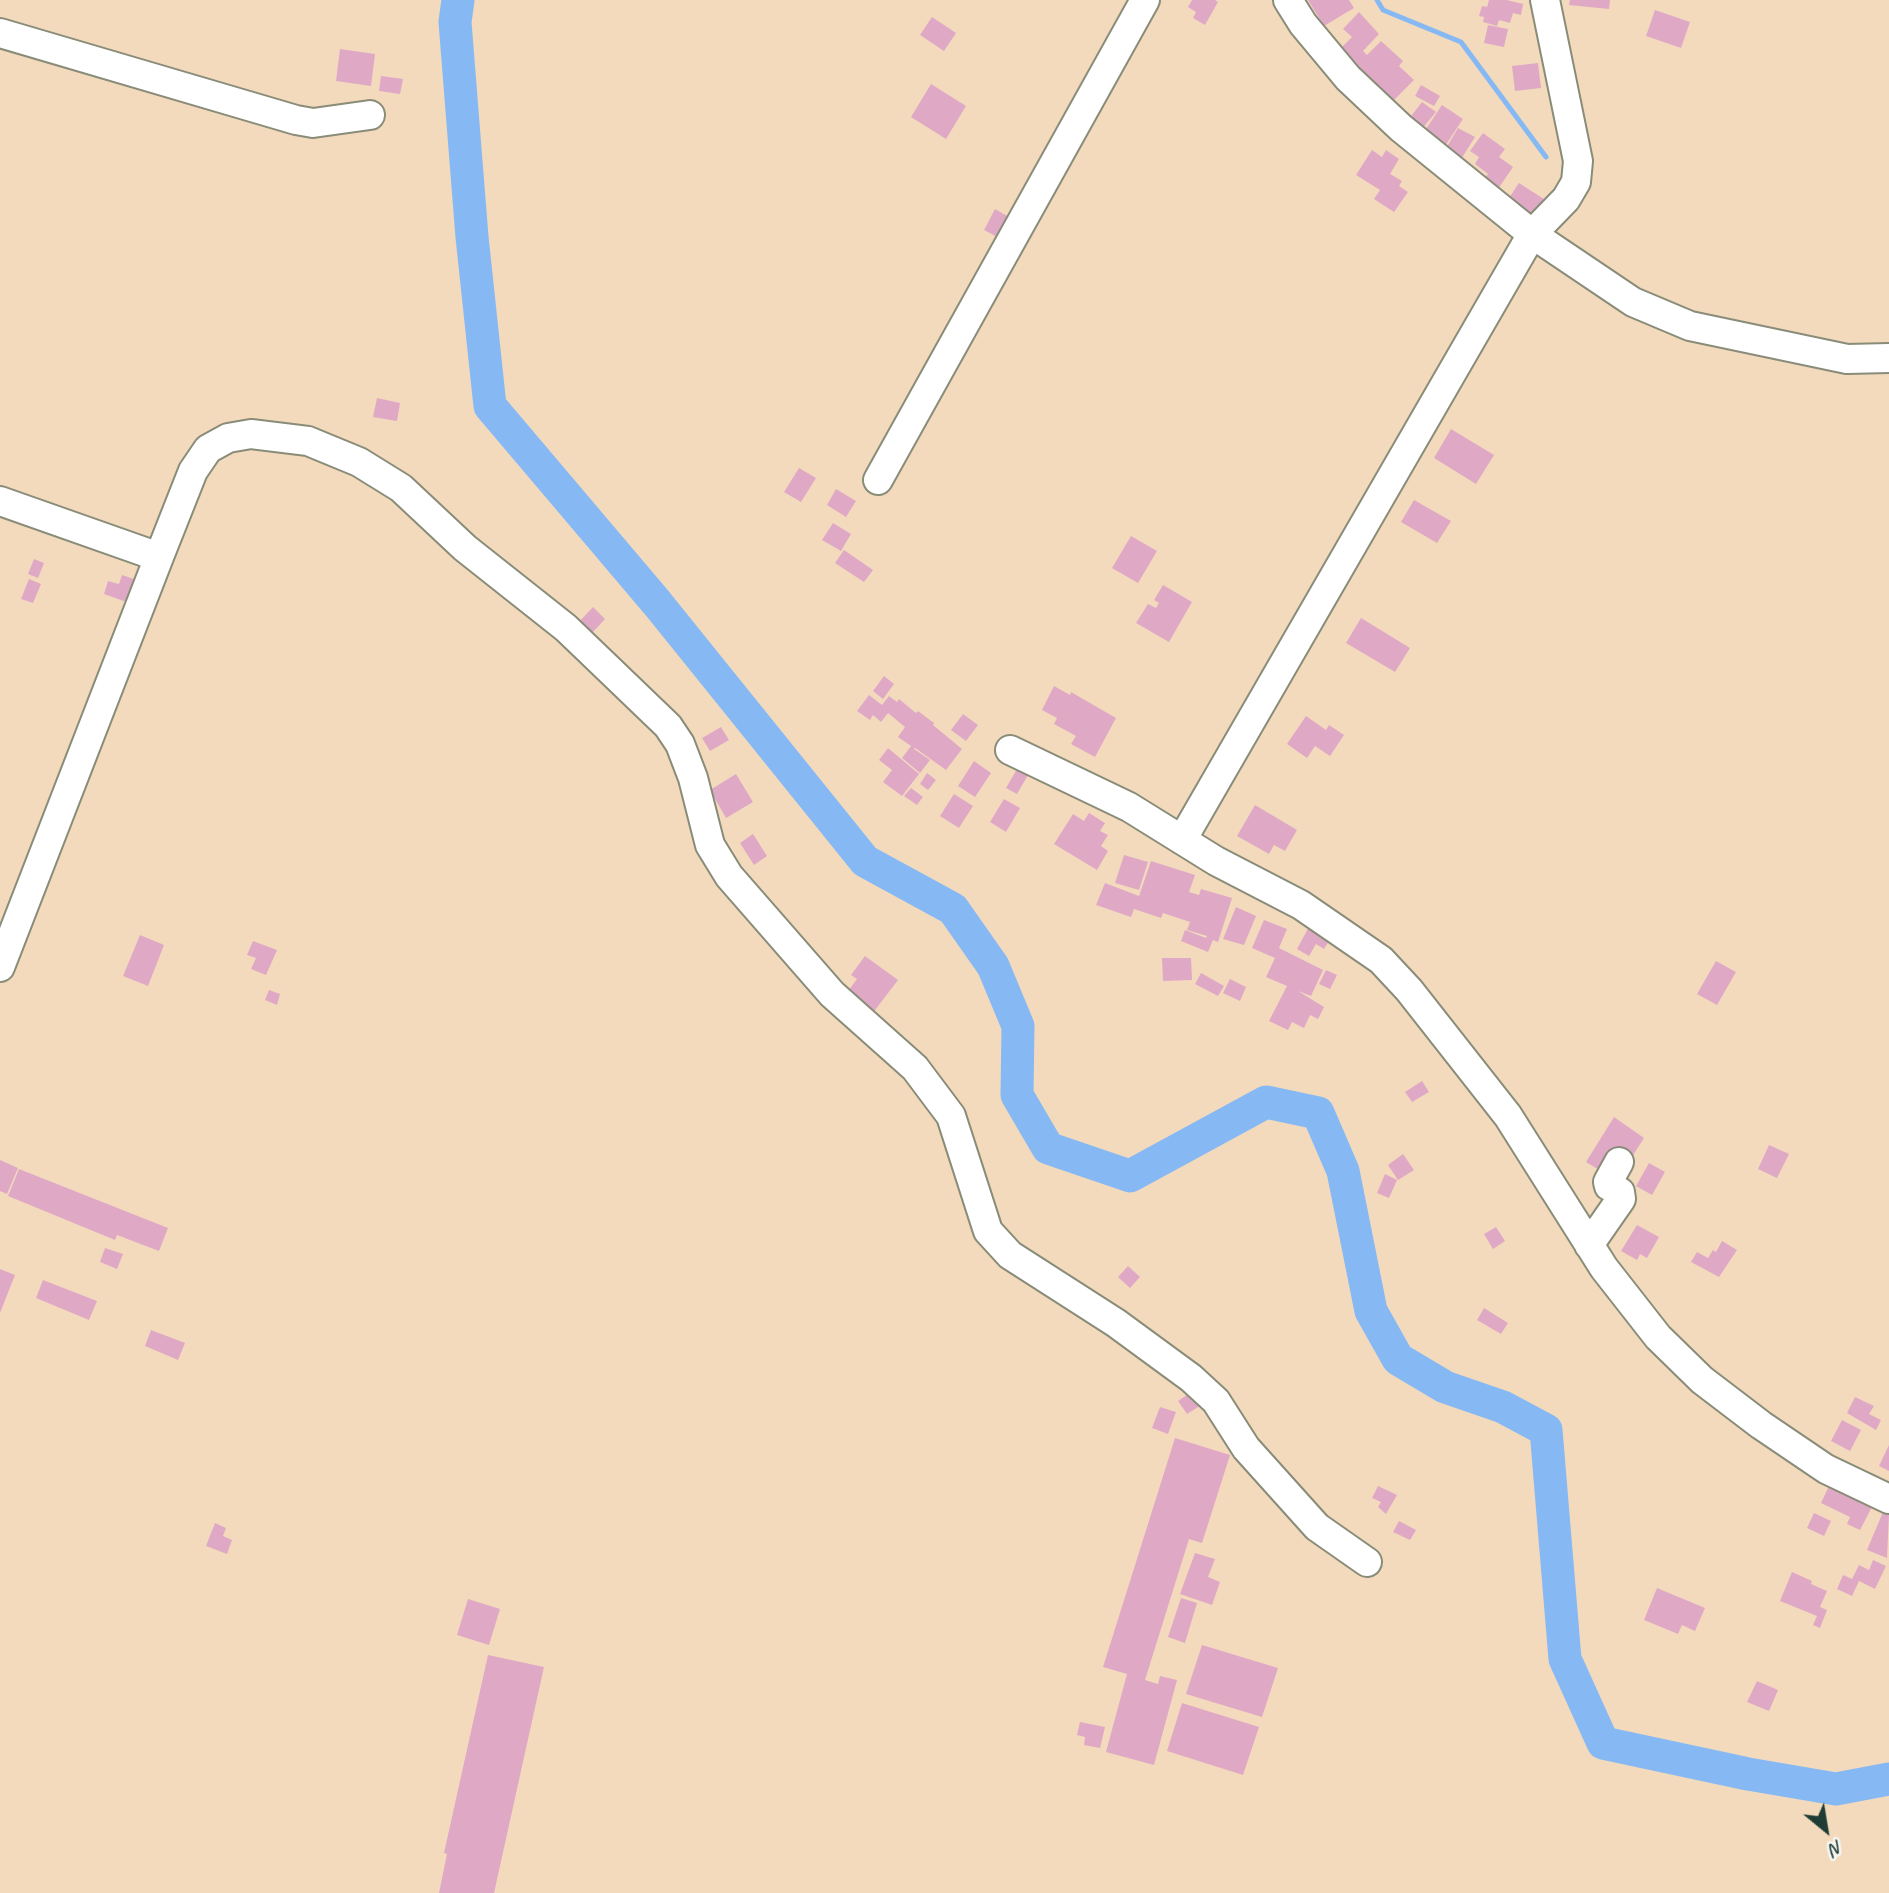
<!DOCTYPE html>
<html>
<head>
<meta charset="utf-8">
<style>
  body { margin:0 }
  #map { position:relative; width:1889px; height:1893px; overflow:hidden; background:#f3dabd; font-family:Caveat,sans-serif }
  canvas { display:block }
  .north { position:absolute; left:1791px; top:1795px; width:70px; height:70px; -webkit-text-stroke:5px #f6f6f2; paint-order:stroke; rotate:150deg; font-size:19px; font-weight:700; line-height:28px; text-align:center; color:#1f3d34 }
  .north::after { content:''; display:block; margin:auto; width:24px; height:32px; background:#1f3d34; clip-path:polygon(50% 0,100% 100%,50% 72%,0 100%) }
</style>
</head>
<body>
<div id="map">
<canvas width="1889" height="1893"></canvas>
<div class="north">N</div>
</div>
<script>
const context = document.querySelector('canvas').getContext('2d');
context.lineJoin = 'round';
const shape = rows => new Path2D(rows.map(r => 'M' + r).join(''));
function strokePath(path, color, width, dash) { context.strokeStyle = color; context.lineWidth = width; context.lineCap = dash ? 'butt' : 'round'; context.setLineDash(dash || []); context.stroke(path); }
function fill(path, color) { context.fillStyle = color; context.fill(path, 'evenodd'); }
const stream = shape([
  [1377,0,1383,10,1461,42,1546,157]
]);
const river = shape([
  [458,0,455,22,472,237,490,406,657,603,865,861,953,909,993,966,1018,1026,1017,1095,1048,1148,1130,1176,1266,1102,1318,1113,1343,1171,1371,1311,1398,1359,1445,1387,1503,1407,1546,1430,1565,1659,1603,1743,1748,1774,1836,1789,1889,1779]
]);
const building = shape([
  [1192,0,1215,0,1218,2,1205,25,1193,18,1196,12,1188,7],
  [1308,0,1349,0,1354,8,1324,26],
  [1489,0,1507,0,1523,4,1521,15,1513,13,1510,23,1499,20,1497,26,1483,22,1484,17,1479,16,1482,6,1487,7],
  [1570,0,1610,0,1609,9,1569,5],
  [1655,10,1690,22,1681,48,1646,36],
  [1359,12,1379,34,1363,51,1367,55,1381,41,1403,61,1399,66,1414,80,1391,103,1335,54,1352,37,1343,29],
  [932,17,956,33,944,51,920,35],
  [1488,25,1508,29,1504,47,1484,43],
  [340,49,375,54,371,86,336,81],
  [1538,63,1541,88,1515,91,1512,66],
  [381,76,403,79,400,94,379,91],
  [931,84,966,106,946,139,911,117],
  [1421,85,1440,96,1434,106,1415,96],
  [1422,102,1436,112,1421,130,1408,120],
  [1442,105,1463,119,1441,152,1420,138],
  [1458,128,1475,137,1458,164,1442,155],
  [1483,133,1505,149,1499,157,1513,167,1498,189,1484,179,1488,174,1475,164,1479,157,1470,151],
  [1372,150,1382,157,1386,150,1399,159,1390,174,1402,181,1399,186,1408,192,1394,212,1374,199,1380,190,1356,175],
  [1519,183,1550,203,1536,224,1505,204],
  [995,209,1016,221,1005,241,984,230],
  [377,398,400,403,397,421,373,417],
  [1451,429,1494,455,1476,484,1434,458],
  [799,468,816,478,801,502,784,492],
  [836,489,856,501,846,517,827,505],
  [1414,500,1451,521,1437,543,1401,522],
  [833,523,851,534,841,551,822,540],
  [1131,536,1157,551,1138,583,1112,568],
  [844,550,873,570,864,582,835,563],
  [34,559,44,563,38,578,28,574],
  [122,575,140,581,132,604,104,594,108,581,119,584],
  [29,579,41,584,33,603,21,599],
  [1163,585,1192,602,1169,642,1136,623,1148,604,1156,608,1159,603,1154,600],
  [593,607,605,619,591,634,578,623],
  [1361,618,1410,648,1395,672,1346,643],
  [884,676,894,684,883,699,873,691],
  [1054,686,1070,695,1071,692,1116,718,1095,757,1071,744,1076,736,1054,724,1057,718,1042,710],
  [869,695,882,705,889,696,897,702,899,699,916,713,918,711,934,723,933,725,962,749,946,770,915,748,914,749,930,760,920,773,902,758,911,746,898,737,905,727,888,713,881,722,873,715,870,720,857,711],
  [963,714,978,725,966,741,951,730],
  [1306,716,1326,730,1329,725,1344,735,1330,756,1315,746,1307,758,1287,744],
  [721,727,729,740,710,751,702,738],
  [888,748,919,774,902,796,883,782,892,770,879,760],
  [974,761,991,773,975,797,958,786],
  [1017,769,1028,775,1017,794,1006,788],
  [927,773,936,780,928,790,920,784],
  [736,774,753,802,726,818,710,790],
  [911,788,923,797,917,805,904,796],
  [954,794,973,806,959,828,940,816],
  [1004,799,1020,808,1006,832,990,822],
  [1255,805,1297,830,1285,851,1274,845,1269,854,1237,836],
  [1089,813,1105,823,1100,831,1108,835,1101,846,1108,851,1097,870,1054,844,1073,814,1084,821],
  [753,834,767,856,754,865,740,843],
  [1124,855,1148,862,1139,890,1115,883],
  [1151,861,1195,875,1189,892,1199,895,1201,889,1232,898,1218,942,1213,940,1208,952,1181,941,1185,930,1206,938,1207,936,1187,930,1190,922,1163,913,1161,918,1134,909,1131,917,1096,905,1105,883,1139,896],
  [1236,907,1256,916,1244,945,1223,939],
  [1264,920,1287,929,1279,948,1323,970,1311,996,1298,991,1324,1007,1318,1019,1310,1015,1304,1028,1292,1022,1288,1030,1269,1021,1287,986,1266,977,1275,958,1252,948],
  [1310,925,1331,938,1324,949,1316,944,1309,956,1297,949],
  [140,935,164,945,148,986,123,976],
  [253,941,277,950,266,975,251,969,256,958,247,955],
  [865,956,898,980,869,1018,842,999,857,979,851,975],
  [1162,958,1191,958,1192,980,1163,981],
  [1716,961,1736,972,1717,1005,1697,994],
  [1326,970,1337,975,1330,989,1319,984],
  [1201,973,1224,986,1218,996,1195,984],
  [1230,979,1246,987,1240,1001,1223,993],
  [269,990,280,994,277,1005,265,1000],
  [1422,1081,1429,1092,1412,1102,1405,1092],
  [1614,1117,1644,1138,1628,1163,1604,1173,1586,1162],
  [1769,1145,1789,1154,1777,1178,1758,1169],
  [1403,1154,1414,1170,1398,1180,1388,1165],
  [0,1160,18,1168,7,1194,0,1191],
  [1649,1163,1665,1172,1652,1195,1636,1186],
  [19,1169,168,1228,159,1251,117,1235,115,1240,8,1196],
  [1385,1174,1397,1180,1389,1198,1377,1193],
  [1637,1225,1659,1237,1647,1258,1640,1254,1637,1260,1621,1251],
  [1496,1227,1505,1241,1493,1249,1484,1234],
  [1722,1241,1737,1250,1719,1277,1691,1262,1697,1252,1708,1258,1713,1250,1716,1252],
  [105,1248,123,1254,117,1269,100,1262],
  [1128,1266,1140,1277,1130,1288,1118,1277],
  [0,1269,15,1275,0,1313],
  [43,1280,97,1301,89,1320,36,1298],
  [1484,1308,1508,1323,1501,1334,1477,1320],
  [151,1330,185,1343,178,1360,145,1346],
  [1194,1390,1203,1404,1187,1414,1178,1401],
  [1855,1397,1874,1406,1869,1414,1881,1420,1876,1430,1847,1413],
  [1160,1407,1176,1412,1168,1434,1152,1428],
  [1842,1420,1861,1430,1850,1451,1831,1441],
  [1175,1438,1230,1455,1202,1543,1189,1539,1145,1680,1158,1684,1160,1676,1177,1680,1154,1765,1106,1752,1127,1674,1103,1667],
  [1889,1445,1889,1471,1879,1466],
  [1378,1486,1397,1495,1386,1514,1378,1507,1381,1502,1372,1498],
  [1829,1486,1873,1505,1860,1530,1847,1524,1850,1517,1821,1503],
  [1883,1512,1889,1514,1887,1558,1867,1550],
  [1814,1513,1831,1521,1824,1536,1807,1528],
  [1399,1521,1416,1530,1410,1540,1393,1532],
  [215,1523,226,1528,223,1536,232,1540,227,1554,206,1546],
  [1195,1553,1215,1559,1208,1577,1220,1582,1212,1605,1180,1594],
  [1873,1560,1886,1566,1875,1589,1859,1581,1852,1596,1837,1589,1843,1575,1852,1579,1859,1565,1869,1570],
  [1792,1572,1812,1581,1811,1584,1827,1591,1820,1607,1827,1610,1820,1628,1813,1625,1817,1616,1780,1601],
  [1657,1588,1705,1608,1695,1631,1682,1625,1678,1634,1644,1620],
  [1181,1598,1197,1603,1185,1643,1168,1637],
  [468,1599,500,1609,489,1645,457,1635],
  [1202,1645,1278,1668,1262,1717,1186,1694],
  [488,1655,544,1667,494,1893,439,1893,447,1854,444,1853],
  [1757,1681,1778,1690,1769,1711,1747,1702],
  [1182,1703,1259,1727,1243,1775,1167,1751],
  [1080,1722,1105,1727,1100,1748,1084,1745,1085,1737,1077,1735]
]);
const minor = shape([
  [1288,0,1303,24,1348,78,1401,128,1532,234,1633,302,1690,326,1847,359,1889,358],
  [0,33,296,120,313,123,370,115],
  [878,480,1145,0],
  [0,501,159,557],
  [1010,750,1129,807,1216,861,1301,905,1381,960,1409,990,1508,1116,1604,1268,1658,1337,1702,1380,1761,1425,1826,1469,1889,1499],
  [1182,840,1532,234,1566,199,1576,182,1578,161,1545,0],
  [0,967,159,557,193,471,208,449,228,438,251,434,308,441,359,462,401,488,465,548,566,628,668,726,680,744,693,778,710,845,729,876,832,994,915,1068,951,1116,988,1231,1010,1255,1116,1323,1191,1378,1216,1401,1246,1448,1317,1527,1367,1562],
  [1589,1245,1621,1199,1620,1192,1609,1186,1608,1182,1619,1162]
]);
strokePath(stream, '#86b9f4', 5);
strokePath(river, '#86b9f4', 33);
fill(building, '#dfa9c6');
strokePath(minor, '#898c78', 32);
strokePath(minor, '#fff', 28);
</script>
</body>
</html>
